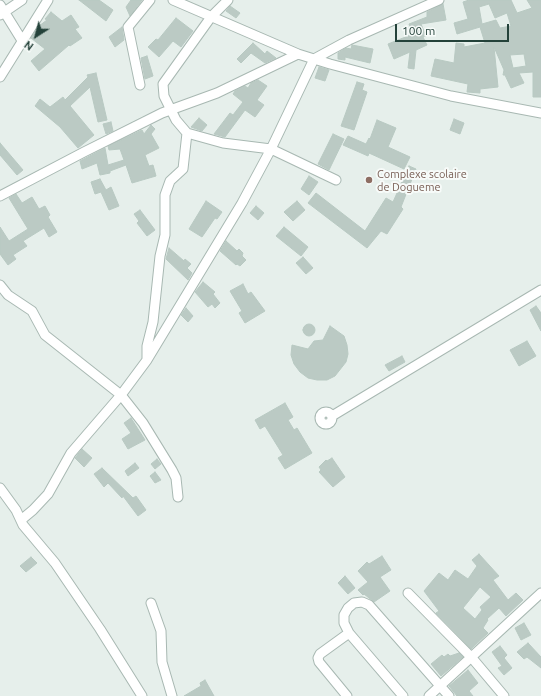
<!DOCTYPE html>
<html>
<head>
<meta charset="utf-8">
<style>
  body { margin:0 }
  #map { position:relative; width:541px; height:696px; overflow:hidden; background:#e6efeb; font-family:Ubuntu,sans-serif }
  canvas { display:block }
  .north { position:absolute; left:16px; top:16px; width:40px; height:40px; -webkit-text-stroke:3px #f7fbf9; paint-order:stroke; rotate:216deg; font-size:11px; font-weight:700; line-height:16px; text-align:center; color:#24423a }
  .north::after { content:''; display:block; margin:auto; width:14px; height:18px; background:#24423a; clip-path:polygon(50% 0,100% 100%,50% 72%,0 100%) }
  .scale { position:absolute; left:395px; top:24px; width:114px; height:18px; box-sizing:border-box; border:2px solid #24423a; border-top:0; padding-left:5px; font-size:12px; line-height:14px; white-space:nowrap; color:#24423a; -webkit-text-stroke:3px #f7fbf9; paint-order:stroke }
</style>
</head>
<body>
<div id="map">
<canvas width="541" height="696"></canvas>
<div class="north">N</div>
<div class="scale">100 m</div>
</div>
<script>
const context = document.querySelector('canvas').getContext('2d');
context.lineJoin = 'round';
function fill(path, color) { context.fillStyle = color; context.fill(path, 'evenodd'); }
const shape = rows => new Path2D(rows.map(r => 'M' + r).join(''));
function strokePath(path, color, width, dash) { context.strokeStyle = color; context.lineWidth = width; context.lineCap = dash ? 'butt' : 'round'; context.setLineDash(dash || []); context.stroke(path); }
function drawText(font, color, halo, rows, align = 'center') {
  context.font = font + ' Ubuntu,sans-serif'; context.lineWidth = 4; context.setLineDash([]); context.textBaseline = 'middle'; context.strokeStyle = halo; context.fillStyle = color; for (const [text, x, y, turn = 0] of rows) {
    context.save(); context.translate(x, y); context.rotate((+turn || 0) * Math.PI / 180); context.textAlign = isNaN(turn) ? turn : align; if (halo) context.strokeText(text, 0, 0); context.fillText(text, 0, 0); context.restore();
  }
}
const building = shape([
  [79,0,99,0,113,10,106,21,79,0],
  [131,0,142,0,130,16,126,7,131,0],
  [469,0,511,0,517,13,532,8,527,0,541,0,541,97,533,97,533,72,519,73,524,83,511,88,505,75,503,75,504,70,494,47,498,87,480,89,480,93,467,92,468,84,431,76,435,59,454,63,456,43,464,44,464,47,485,43,480,27,457,34,454,23,468,19,463,2,469,0],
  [489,4,495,18,507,13,511,26,500,28,496,20,482,24,479,7,489,4],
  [524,54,526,66,513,68,510,55,524,54],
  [443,4,446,20,421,24,426,36,423,37,427,45,416,50,414,69,408,68,410,52,394,59,388,44,413,34,409,24,427,17,427,12,443,4],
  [230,6,240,13,236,18,226,11,230,6],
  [51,12,62,21,71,15,79,27,75,29,82,38,70,46,69,45,39,71,31,61,45,49,31,38,39,26,47,20,45,19,51,12],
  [176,18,193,31,181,47,173,41,159,57,148,47,156,39,158,40,176,18],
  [122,27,124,40,115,47,109,37,122,27],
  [253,43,265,54,267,51,276,58,265,63,251,53,241,63,237,59,253,43],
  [352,45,373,49,370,63,345,57,345,60,338,59,338,53,346,48,351,49,352,45],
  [147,56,153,76,145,79,141,58,147,56],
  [319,67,329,70,325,81,315,78,319,67],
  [96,73,107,120,98,122,90,87,70,106,94,135,78,148,60,127,35,106,40,99,50,107,63,97,65,100,88,77,87,75,96,73],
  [258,80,267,86,257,100,264,105,255,117,245,110,225,137,214,134,230,113,233,115,243,102,233,94,235,91,245,86,248,88,251,83,258,80],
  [357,82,364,84,362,90,367,92,354,130,341,126,357,82],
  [199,118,207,125,202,131,191,127,199,118],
  [454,119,464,123,460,134,450,130,454,119],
  [377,120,396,128,388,147,410,157,404,169,369,153,368,156,343,145,348,136,366,144,369,138,370,139,377,120],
  [111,122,113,131,106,134,103,124,111,122],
  [151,125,155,129,151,134,159,148,145,155,149,166,153,165,156,176,132,183,126,165,110,171,110,173,100,175,97,163,82,169,80,161,105,148,108,165,124,160,120,149,109,150,108,146,142,130,144,134,151,125],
  [333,134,344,139,329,170,318,164,333,134],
  [0,143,23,170,17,175,0,155,0,143],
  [409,166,416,169,401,207,403,209,387,234,381,231,367,248,308,203,316,193,365,231,386,198,393,202,409,166],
  [309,176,318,182,309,195,301,189,309,176],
  [100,179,106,190,111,187,119,206,109,210,101,192,95,194,91,182,100,179],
  [16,194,22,203,32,197,39,209,45,206,50,215,48,217,57,232,49,237,44,228,23,241,27,246,13,255,16,259,8,265,0,254,0,227,9,241,28,229,9,198,16,194],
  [206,201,222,212,217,219,215,218,202,237,189,229,206,201],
  [297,201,305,210,293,221,284,212,297,201],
  [256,206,264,213,258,220,250,213,256,206],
  [140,210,155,230,147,236,137,223,139,221,134,214,140,210],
  [284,227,308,247,301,256,276,236,284,227],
  [226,241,237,251,239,249,243,253,242,256,246,260,240,266,237,264,236,265,220,251,226,241],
  [169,248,184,261,185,259,191,264,187,268,192,273,188,280,166,259,169,248],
  [303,257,313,268,306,274,296,263,303,257],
  [203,282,215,292,213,294,220,303,215,308,212,304,208,307,195,292,203,282],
  [243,284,248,294,251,292,265,311,245,323,239,313,242,311,230,291,243,284],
  [536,306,541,313,541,331,530,310,536,306],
  [186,308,193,316,188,322,181,315,186,308],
  '303 330a6 6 0 1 1 12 0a6 6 0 1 1-12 0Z',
  [330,326,344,336,347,345,348,354,346,362,335,376,327,380,317,380,308,378,300,372,294,364,291,355,292,345,308,349,314,341,323,340,330,326],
  [527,341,536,356,519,366,510,350,527,341],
  [402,356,405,362,389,371,385,365,402,356],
  [285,403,293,417,288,420,294,430,297,428,312,453,285,469,278,458,283,455,265,426,260,429,255,420,285,403],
  [131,418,145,440,128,449,122,439,131,433,124,423,131,418],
  [82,449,92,458,84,467,75,458,82,449],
  [332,458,345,477,333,487,319,472,321,470,319,467,326,460,327,461,332,458],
  [157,459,161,464,155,469,151,464,157,459],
  [135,463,139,468,128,476,125,471,135,463],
  [102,468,133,498,136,496,146,510,138,516,123,496,122,498,108,483,104,487,94,474,102,468],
  [155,472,161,480,155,483,150,476,155,472],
  [479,554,499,576,493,580,508,600,516,593,523,600,506,616,499,608,487,619,488,620,483,628,488,633,471,649,436,613,439,611,424,591,439,573,448,580,455,570,468,579,477,566,472,560,479,554],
  [480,587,491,597,480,607,482,610,475,619,463,608,480,587],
  [382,556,391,570,380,577,390,591,374,602,364,594,363,595,358,590,368,582,358,571,367,562,369,564,382,556],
  [31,557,37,563,26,572,20,566,31,557],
  [345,576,355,588,348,594,338,583,345,576],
  [524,623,531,635,521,640,515,628,524,623],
  [528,643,541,657,541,668,527,657,524,659,517,652,528,643],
  [500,646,507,655,504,658,512,668,504,675,498,668,502,666,492,652,500,646],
  [459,653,463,657,441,676,431,664,442,655,444,657,448,654,450,656,459,653],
  [468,670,478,683,469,691,473,696,457,696,449,686,468,670],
  [205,680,214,696,184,696,201,686,200,683,205,680]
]);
const minor = shape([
  [173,0,298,54,330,64,451,96,541,113],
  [228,0,211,17,163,84,164,96,176,120,187,133,223,143,271,149,336,180],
  [0,5,23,42],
  [0,15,22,0],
  [0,77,48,0],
  [140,85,128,27,150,0],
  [0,196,84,152,162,113,217,93,298,54],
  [0,285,8,295,32,311,45,335,121,395,143,423,172,470,176,478,178,497],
  [147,360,147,346,153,322,160,256,165,235,165,195,170,181,183,169,187,133],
  '320 418a6 6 0 1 1 12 0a6 6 0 1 1-12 0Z',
  [332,416,541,290],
  [0,488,16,510,23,525,55,563,100,629,142,696],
  [21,520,33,510,48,494,71,453,121,395,147,360,242,203,271,149,314,59,349,40,439,0],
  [408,593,472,658,504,696],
  [151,603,161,631,162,662,172,696],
  [347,696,319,662,318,658,320,654,349,633],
  [403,696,349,633,344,623,344,615,348,608,354,603,362,602,369,605,449,696],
  [429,696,541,593]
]);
const markers = [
  [369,180,4,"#8d6e63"]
];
const educationNames = [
  ["Complexe scolaire",377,174],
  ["de Dogueme",377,187]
];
fill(building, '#bbcac4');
strokePath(building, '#b8c9c2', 1);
strokePath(minor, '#a8b8b2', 11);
strokePath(minor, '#fff', 9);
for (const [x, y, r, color] of markers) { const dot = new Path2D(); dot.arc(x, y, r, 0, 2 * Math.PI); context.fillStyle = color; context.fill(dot); strokePath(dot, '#f7fbf9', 1.5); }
drawText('11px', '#785e54', '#f7fbf9', educationNames, 'left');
</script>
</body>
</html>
